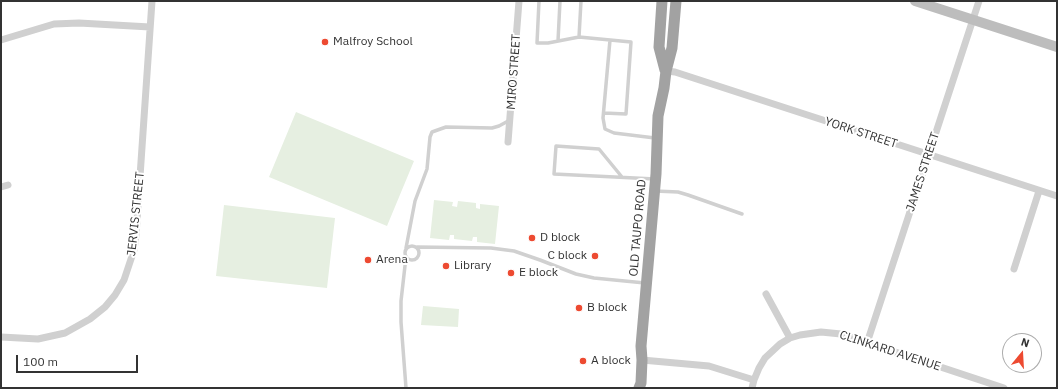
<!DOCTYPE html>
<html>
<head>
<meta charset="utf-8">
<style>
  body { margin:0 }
  #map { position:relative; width:1058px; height:389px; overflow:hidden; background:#fff; font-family:"IBM Plex Sans",sans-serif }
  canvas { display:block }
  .frame { position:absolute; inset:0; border:2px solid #333; pointer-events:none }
  .north { position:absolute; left:1002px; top:333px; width:40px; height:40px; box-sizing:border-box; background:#fff; border:1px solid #adadad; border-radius:50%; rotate:18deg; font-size:11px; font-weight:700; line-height:16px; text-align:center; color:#333 }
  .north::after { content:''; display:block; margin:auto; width:14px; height:18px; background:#ed4a31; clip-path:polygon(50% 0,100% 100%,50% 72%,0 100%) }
  .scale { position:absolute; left:16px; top:355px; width:122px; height:18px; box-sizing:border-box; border:2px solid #333; border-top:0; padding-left:5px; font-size:12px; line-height:14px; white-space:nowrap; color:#333; -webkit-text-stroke:3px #fff; paint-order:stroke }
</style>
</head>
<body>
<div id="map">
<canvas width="1058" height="389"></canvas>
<div class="frame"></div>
<div class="north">N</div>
<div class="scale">100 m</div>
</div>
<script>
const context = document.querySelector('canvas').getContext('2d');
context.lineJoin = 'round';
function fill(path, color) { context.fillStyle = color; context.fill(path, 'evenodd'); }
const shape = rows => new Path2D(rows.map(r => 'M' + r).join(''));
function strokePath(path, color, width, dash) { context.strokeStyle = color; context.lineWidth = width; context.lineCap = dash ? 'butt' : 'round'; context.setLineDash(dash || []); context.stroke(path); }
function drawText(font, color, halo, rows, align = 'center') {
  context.font = font + ' "IBM Plex Sans",sans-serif'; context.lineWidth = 4; context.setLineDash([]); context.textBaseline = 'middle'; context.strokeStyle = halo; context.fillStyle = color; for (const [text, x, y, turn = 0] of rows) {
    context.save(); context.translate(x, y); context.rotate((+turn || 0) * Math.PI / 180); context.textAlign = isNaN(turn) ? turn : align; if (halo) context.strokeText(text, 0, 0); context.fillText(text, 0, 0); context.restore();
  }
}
const green = shape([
  [296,112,414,161,387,226,269,177],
  [434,200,453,202,452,206,457,207,458,201,476,203,476,208,480,209,480,204,499,206,495,244,477,242,477,237,473,237,472,241,454,239,454,235,450,235,449,240,430,238],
  [224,205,335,218,327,288,216,276],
  [423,306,459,309,458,327,421,325]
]);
const service = shape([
  [539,1,537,43,548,43,579,37,631,42,626,114,604,113],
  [579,37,581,1],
  [610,40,603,118,605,129,614,133,655,138],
  [558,41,560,1],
  [622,177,599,149,556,146,554,174,655,179],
  [655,191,678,192,688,195,742,214],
  '405 253a7 7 0 1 1 14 0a7 7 0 1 1-14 0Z',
  [417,247,491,248,514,251,540,260,576,274,594,278,645,283],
  [406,248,415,201,427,169,430,137,432,132,446,127,492,128,499,126,510,120],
  [406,257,401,301,401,322,406,388]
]);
const minor = shape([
  [1,40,54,24,79,23,150,27],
  [666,71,675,72,1057,196],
  [508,142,519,1],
  [1,187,8,185],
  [1014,269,1039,191],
  [766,294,790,338],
  [1,337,38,339,65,333,90,319,105,307,115,295,124,280,134,250,136,235,152,1],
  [867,343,979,1],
  [642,360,709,366,754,380],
  [752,388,754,380,759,368,765,358,780,344,790,338,800,335,821,332,841,334,1004,388]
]);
const secondary = shape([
  [915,1,1057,47]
]);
const trunk = shape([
  [662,1,659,47,665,70],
  [639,388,641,383,642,360,641,346,656,174,658,116,664,88,666,71,672,48,676,1]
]);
const markers = [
  [325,42,4,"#ed4a31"],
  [532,238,4,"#ed4a31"],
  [595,256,4,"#ed4a31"],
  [368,260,4,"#ed4a31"],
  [446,266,4,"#ed4a31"],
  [511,273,4,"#ed4a31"],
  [579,308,4,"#ed4a31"],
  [583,361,4,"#ed4a31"]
];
const poiNames = [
  ["Malfroy School",333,42],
  ["D block",540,238],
  ["C block",587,256,"right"],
  ["Arena",376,260],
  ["Library",454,266],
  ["E block",519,273],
  ["B block",587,308],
  ["A block",591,361]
];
const streetNames = [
  ["MIRO STREET",514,72,-86],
  ["YORK STREET",861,133,18],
  ["JAMES STREET",923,172,-72],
  ["JERVIS STREET",136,214,-84],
  ["OLD TAUPO ROAD",638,228,-85],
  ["CLINKARD AVENUE",890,351,18]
];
fill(green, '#e6efe1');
strokePath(service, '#d0d0d0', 3.5);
strokePath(minor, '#d0d0d0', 7);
strokePath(secondary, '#bdbdbd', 10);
strokePath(trunk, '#a2a2a2', 11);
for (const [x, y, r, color] of markers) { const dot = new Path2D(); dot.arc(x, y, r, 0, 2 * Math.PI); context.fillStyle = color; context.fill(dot); strokePath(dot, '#fff', 1.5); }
drawText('12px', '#333', '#fff', poiNames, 'left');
drawText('12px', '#333', '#fff', streetNames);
</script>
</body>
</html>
